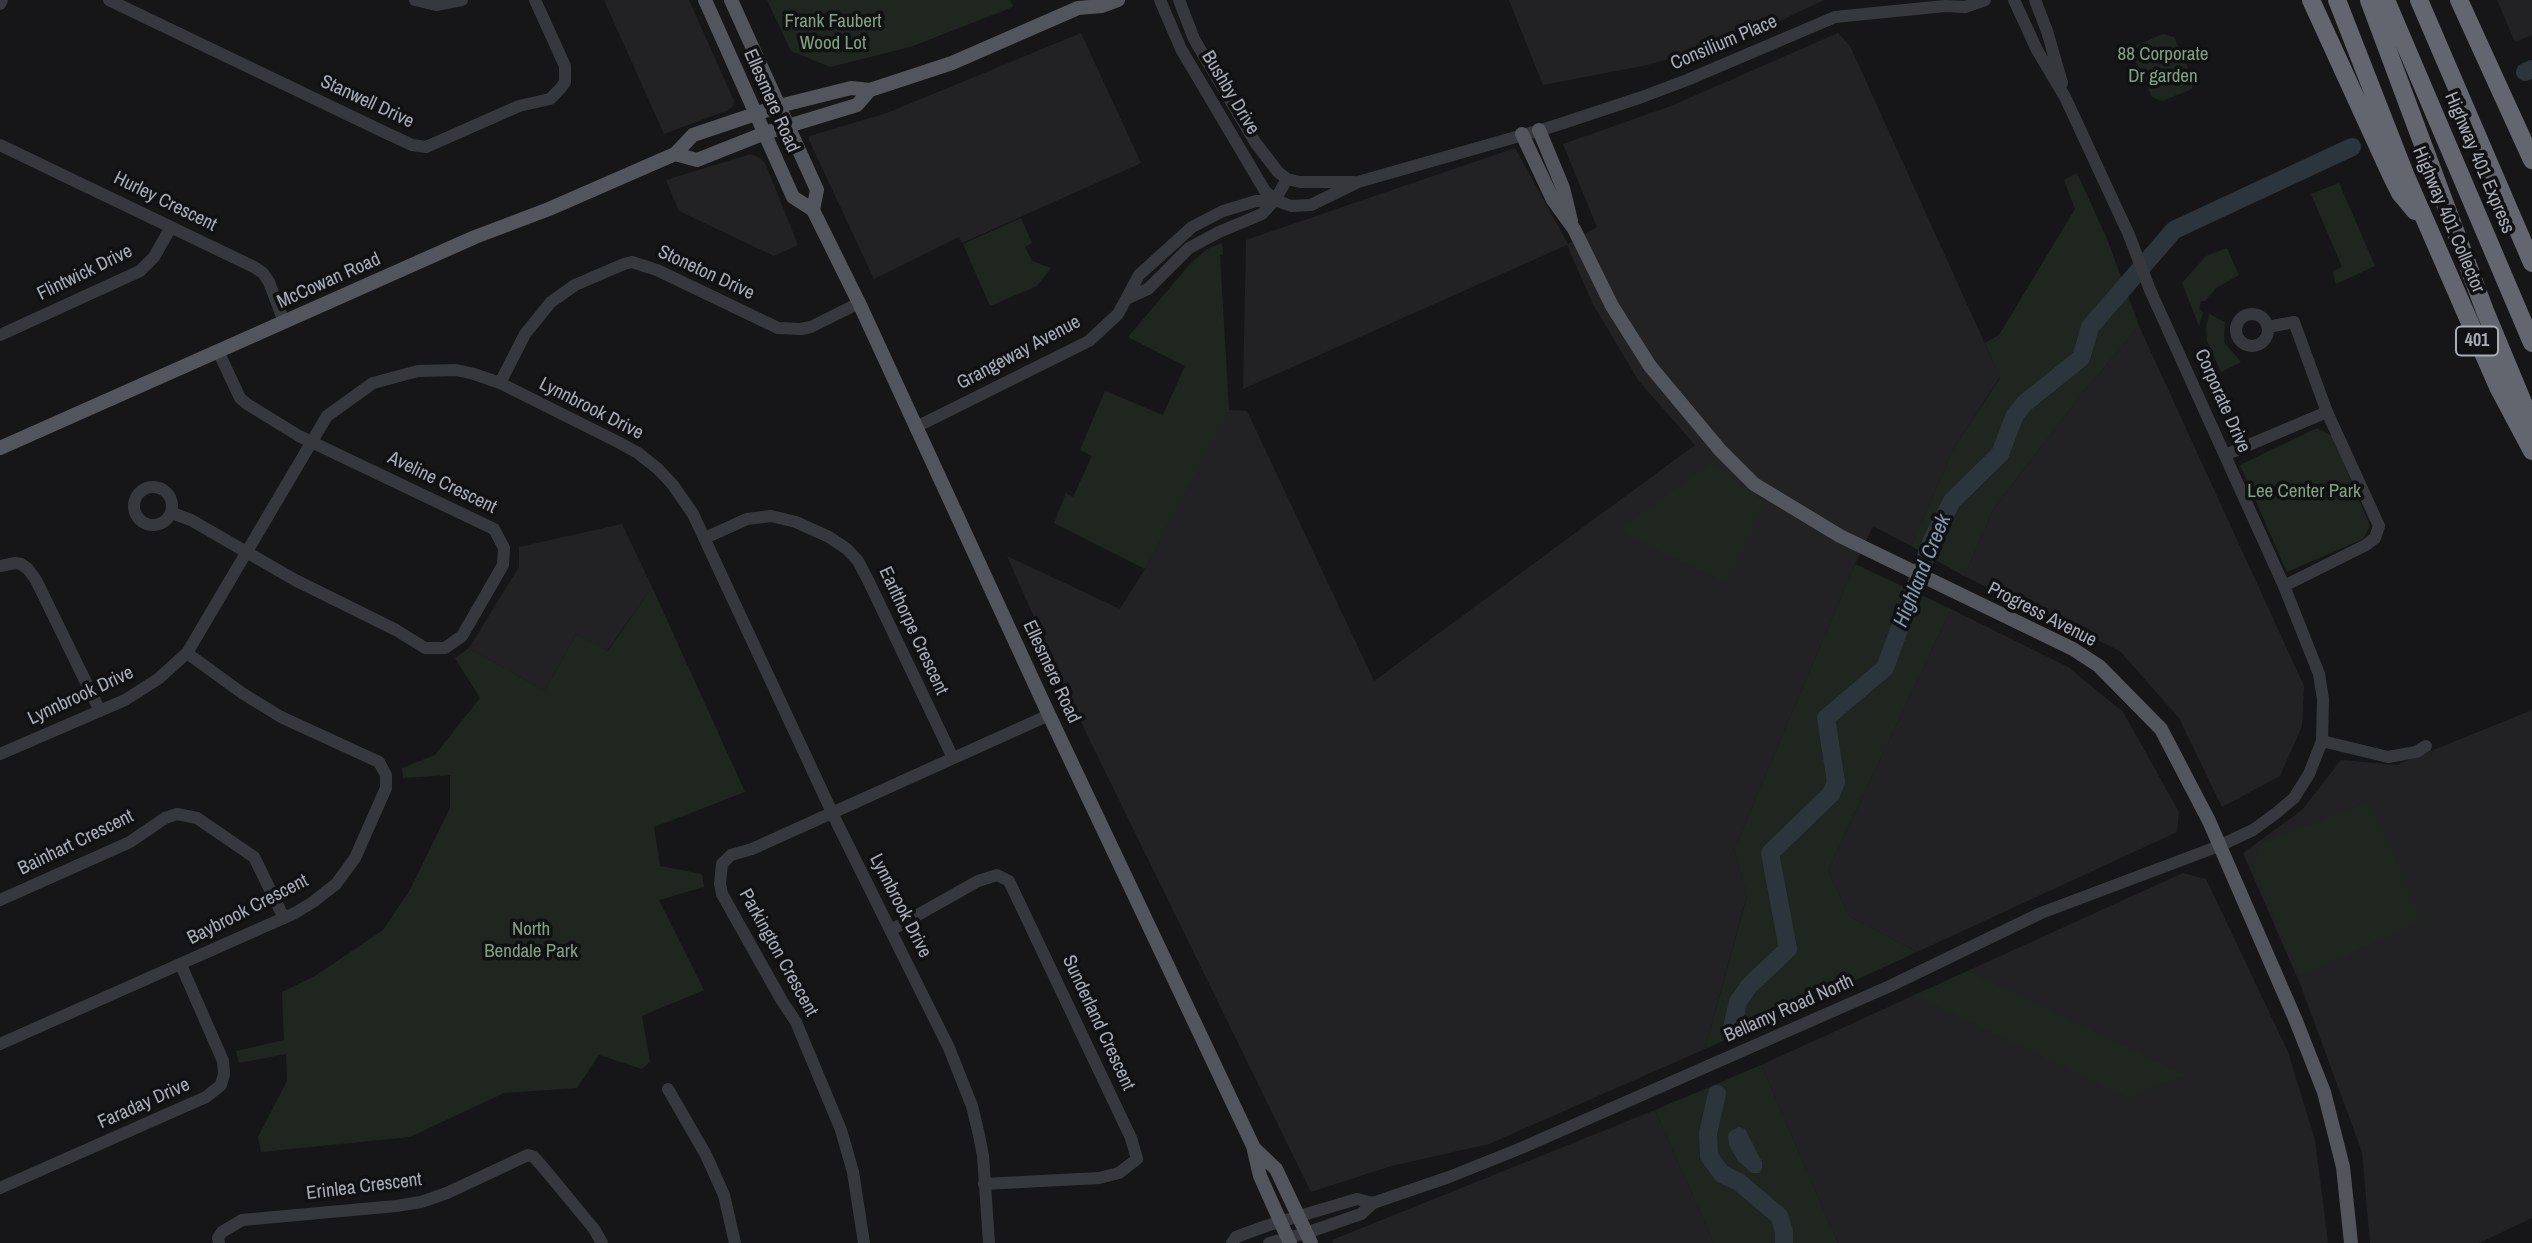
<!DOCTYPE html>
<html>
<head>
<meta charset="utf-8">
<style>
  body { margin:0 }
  canvas { display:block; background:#161618 }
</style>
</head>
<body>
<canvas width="2532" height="1243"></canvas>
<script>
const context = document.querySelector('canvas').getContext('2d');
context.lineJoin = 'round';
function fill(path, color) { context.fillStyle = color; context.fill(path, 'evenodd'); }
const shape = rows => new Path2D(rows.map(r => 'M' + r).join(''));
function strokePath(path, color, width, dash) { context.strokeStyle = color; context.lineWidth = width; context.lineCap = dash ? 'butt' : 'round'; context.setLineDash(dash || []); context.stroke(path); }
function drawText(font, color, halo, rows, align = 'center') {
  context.font = font + ' "Archivo Narrow",sans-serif'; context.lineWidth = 7; context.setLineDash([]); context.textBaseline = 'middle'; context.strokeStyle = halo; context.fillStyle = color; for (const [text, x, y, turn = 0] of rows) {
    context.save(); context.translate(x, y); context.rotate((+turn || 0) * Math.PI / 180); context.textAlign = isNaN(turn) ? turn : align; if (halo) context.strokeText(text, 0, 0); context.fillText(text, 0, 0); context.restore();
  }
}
const built = shape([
  [604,0,689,0,734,101,733,106,728,110,664,134],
  [1509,0,1824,0,1748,36,1647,65,1543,85],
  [2497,0,2532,0,2532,35,2515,42],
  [1081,33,1141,163,962,243,959,237,874,279,809,140,810,136,887,113],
  [1838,33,1850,46,2000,377,1955,446,1911,546,1873,526,1855,564,1734,850,1747,895,1705,1049,1489,1144,1391,1166,1311,1192,1077,714,1007,556,1120,609,1145,569,1227,412,1229,410,1247,411,1374,681,1695,445,1638,380,1593,304,1567,245,1243,389,1246,240,1515,148,1568,244,1597,227,1563,144,1671,106],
  [751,154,760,158,765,163,798,245,774,256,679,211,666,180],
  [2139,326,2304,686,2302,726,2280,776,2222,807,2179,718,2120,651,1964,576,1994,508,2082,394],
  [622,524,652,587,607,651,576,634,545,691,469,648,519,567,519,547],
  [1951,609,2068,667,2123,712,2179,812,2177,832,1917,952,1849,916,1828,870],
  [2532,710,2532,1218,2479,1243,2370,1243,2362,1152,2301,986,2243,853,2302,810,2341,760,2397,765],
  [2183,873,2206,879,2288,1052,2315,1140,2328,1243,1838,1243,1761,1065],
  [1655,1110,1714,1243,1334,1243,1332,1240]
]);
const green = shape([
  [767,0,1010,0,1013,7,913,46,830,67,791,51],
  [2163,34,2174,37,2192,77,2192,89,2162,101,2152,97,2133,55,2135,46],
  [2077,173,2107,239,2139,326,2082,394,1994,508,1964,576,1911,546,1955,446,2000,378,1985,343,1999,335,2075,209,2064,180],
  [2339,183,2375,266,2336,284,2333,271,2342,267,2311,194],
  [1021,218,1032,243,1025,247,1032,261,1051,268,1037,286,990,306,963,244],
  [1222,243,1223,254,1220,255,1229,410,1145,569,1054,523,1066,493,1073,497,1092,456,1080,450,1105,391,1163,415,1185,366,1128,337,1190,264,1207,249],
  [2227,248,2239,275,2216,288,2205,301,2201,301,2199,309,2203,312,2199,326,2182,283,2206,256],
  [2209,314,2225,322,2224,342,2241,362,2221,372,2207,341,2206,328],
  [2317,428,2332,436,2370,526,2363,539,2287,572,2240,465],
  [1712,462,1765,503,1727,583,1618,531],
  [1855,564,1951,609,1828,870,1849,916,1917,952,1705,1049,1747,896,1734,850],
  [652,587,745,792,654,827,660,866,702,874,704,887,659,900,704,990,642,1016,650,1062,642,1069,599,1055,577,1088,504,1093,410,1137,261,1152,258,1137,287,1081,286,1054,239,1063,236,1051,284,1040,282,992,315,976,383,930,410,890,450,808,450,775,403,778,402,768,435,755,480,698,455,658,469,648,545,691,576,634,608,651],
  [2370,801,2422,921,2301,976,2253,870,2260,844],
  [1968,971,2185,1075,2128,1098,1914,995],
  [1761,1065,1838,1243,1714,1243,1655,1110]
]);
const water = shape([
  [1739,1127,1745,1129,1762,1162,1762,1169,1759,1173,1752,1173,1738,1161,1729,1145,1728,1134,1732,1130]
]);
const river = shape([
  [2525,72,2532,69],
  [1731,1032,1738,1002,1749,986,1788,949,1770,853,1831,794,1836,782,1826,718,1885,668,1932,540,1952,501,2000,454,2015,415,2025,403,2081,358,2090,327,2174,230,2352,147],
  [1717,1094,1708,1133,1709,1156,1722,1174,1739,1182,1779,1216,1784,1231,1784,1243]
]);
const minor = shape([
  [109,0,382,131,412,145,426,147,519,106,550,99,560,89,565,82,565,66,535,0],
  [415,0,436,5,462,0],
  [1160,0,1181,49,1265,191,1275,200],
  [1179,0,1194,39,1255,142,1278,172,1287,179,1300,182,1354,182],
  [2035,0,2047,31,2062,83],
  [0,4,2,0],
  [0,145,254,267,263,273,269,282,284,322],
  [1128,298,1148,289,1189,248,1219,232,1262,214,1275,200,1287,179],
  '2236 330a16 16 0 1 1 32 0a16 16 0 1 1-32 0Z',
  [2268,327,2294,322,2327,412,2379,526,2375,538,2366,545,2284,586],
  [0,335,140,271,154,257,171,227],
  [500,383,525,334,551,302,575,285,624,264,632,262,657,270,778,328,801,329,811,327,859,303],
  [916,427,1089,341,1118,314,1139,275,1192,227,1223,211,1256,201,1275,200,1291,206,1311,205,1358,182,1551,127,1642,97,1687,80,1835,17,1945,6,1965,7,1985,0],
  [2225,455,2327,412],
  '134 506a19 19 0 1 1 38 0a19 19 0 1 1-38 0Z',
  [172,513,191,520,295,580,396,630,425,648,445,648,462,636,503,565,504,548,494,529,299,436,247,404,240,398,218,351],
  [705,538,747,519,771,516,796,522,829,537,847,549,858,561,869,582,953,758],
  [0,566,15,563,21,564,28,569,36,580,100,711],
  [2322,741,2388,757,2416,752,2426,746],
  [0,754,125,700,158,679,187,653,327,416,373,383,418,371,456,370,474,374,500,383,618,442,638,453,658,469,673,485,693,514,837,823,949,1048,972,1106,979,1135,983,1156,989,1243],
  [0,900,130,842,165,818,177,814,197,818,254,857,284,918],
  [891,930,978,881,997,875,1009,881,1131,1138,1137,1159,1119,1173,1099,1178,984,1184],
  [0,1044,295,913,313,902,336,884,355,858,386,788,386,775,379,762,281,717,242,693,187,653],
  [668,1089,706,1155,724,1195,735,1243],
  [0,1188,206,1097,221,1085,224,1074,223,1061,181,965],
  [219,1243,218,1238,222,1232,242,1220,396,1206,421,1202,447,1193,528,1155,534,1157,547,1172,594,1229,602,1243],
  [864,1243,853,1172,841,1130,796,1022,782,1001,722,894,720,884,722,864,731,855,752,849,1049,715],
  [1232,1243,1236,1237,1266,1226,1357,1199,1373,1203],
  [1269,1243,1306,1233,1361,1214,1373,1203,1449,1177,1519,1149,1890,986,2041,913,2219,846,2253,830,2275,814,2294,798,2309,774,2322,741,2323,699,2319,674,2284,586,2150,290,2129,235,2065,97,2037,50,2014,0]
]);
const major = shape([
  [705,0,793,197,813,210,859,303,1049,715,1253,1146,1260,1176,1290,1243],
  [731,0,817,190,813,210],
  [1539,130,1563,188,1571,221],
  [1522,134,1553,200,1574,229,1612,306,1650,366,1720,450,1754,484,1840,536,2073,649,2099,666,2161,729,2209,821,2296,1021,2324,1092,2343,1167,2351,1243],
  [675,154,697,160,765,133,857,105,870,90],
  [0,448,475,237,549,209,675,154,693,135,779,106,851,88,870,90,952,63,1078,8,1102,6,1118,0],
  [1255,1149,1276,1169,1311,1243]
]);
const highway = shape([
  [2311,0,2391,175,2400,193,2415,211],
  [2337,0,2405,174,2498,387,2532,451],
  [2369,0,2485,311,2532,424],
  [2386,0,2532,343],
  [2419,0,2532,263],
  [2459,0,2532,160]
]);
const shields = [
  [2477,341,42]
];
const shieldNames = [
  ["401",2477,341]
];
const parkNames = [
  ["Frank Faubert",833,22],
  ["Wood Lot",833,44],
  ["88 Corporate",2163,55],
  ["Dr garden",2163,77],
  ["Lee Center Park",2304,492],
  ["North",531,930],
  ["Bendale Park",531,952]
];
const streetNames = [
  ["Consilium Place",1724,43,-23],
  ["Bushby Drive",1230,93,59],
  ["Ellesmere Road",771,101,66],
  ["Stanwell Drive",367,102,25],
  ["Highway 401 Express",2479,163,67],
  ["Hurley Crescent",165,202,26],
  ["Highway 401 Collector",2448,220,67],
  ["Flintwick Drive",85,273,-26],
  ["Stoneton Drive",706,273,25],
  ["McCowan Road",329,281,-24],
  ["Grangeway Avenue",1019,353,-28],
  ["Corporate Drive",2222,401,66],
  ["Lynnbrook Drive",591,409,27],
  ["Aveline Crescent",442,483,26],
  ["Progress Avenue",2042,615,27],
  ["Earlthorpe Crescent",913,631,65],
  ["Ellesmere Road",1051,672,65],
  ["Lynnbrook Drive",81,696,-25],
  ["Bainhart Crescent",76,843,-26],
  ["Lynnbrook Drive",900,906,63],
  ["Baybrook Crescent",248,910,-27],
  ["Parkington Crescent",778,953,61],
  ["Bellamy Road North",1789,1009,-24],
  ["Sunderland Crescent",1098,1023,65],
  ["Faraday Drive",144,1104,-24],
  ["Erinlea Crescent",364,1187,-7]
];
const waterNames = [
  ["Highland Creek",1923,571,-68]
];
fill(built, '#222225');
fill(green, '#1e261f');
fill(water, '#2c353c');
strokePath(river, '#2c353c', 18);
strokePath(minor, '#37383d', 12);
strokePath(major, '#53555c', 14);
strokePath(highway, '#63666e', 18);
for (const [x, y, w] of shields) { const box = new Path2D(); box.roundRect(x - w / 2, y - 14.5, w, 29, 5); context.fillStyle = '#111113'; context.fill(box); strokePath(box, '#a8adb8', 2); }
drawText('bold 18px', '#a8adb8', null, shieldNames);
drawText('19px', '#7fa381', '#111113', parkNames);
drawText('19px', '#a8adb8', '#111113', streetNames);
drawText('italic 21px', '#7f9bb3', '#111113', waterNames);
</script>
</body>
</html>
